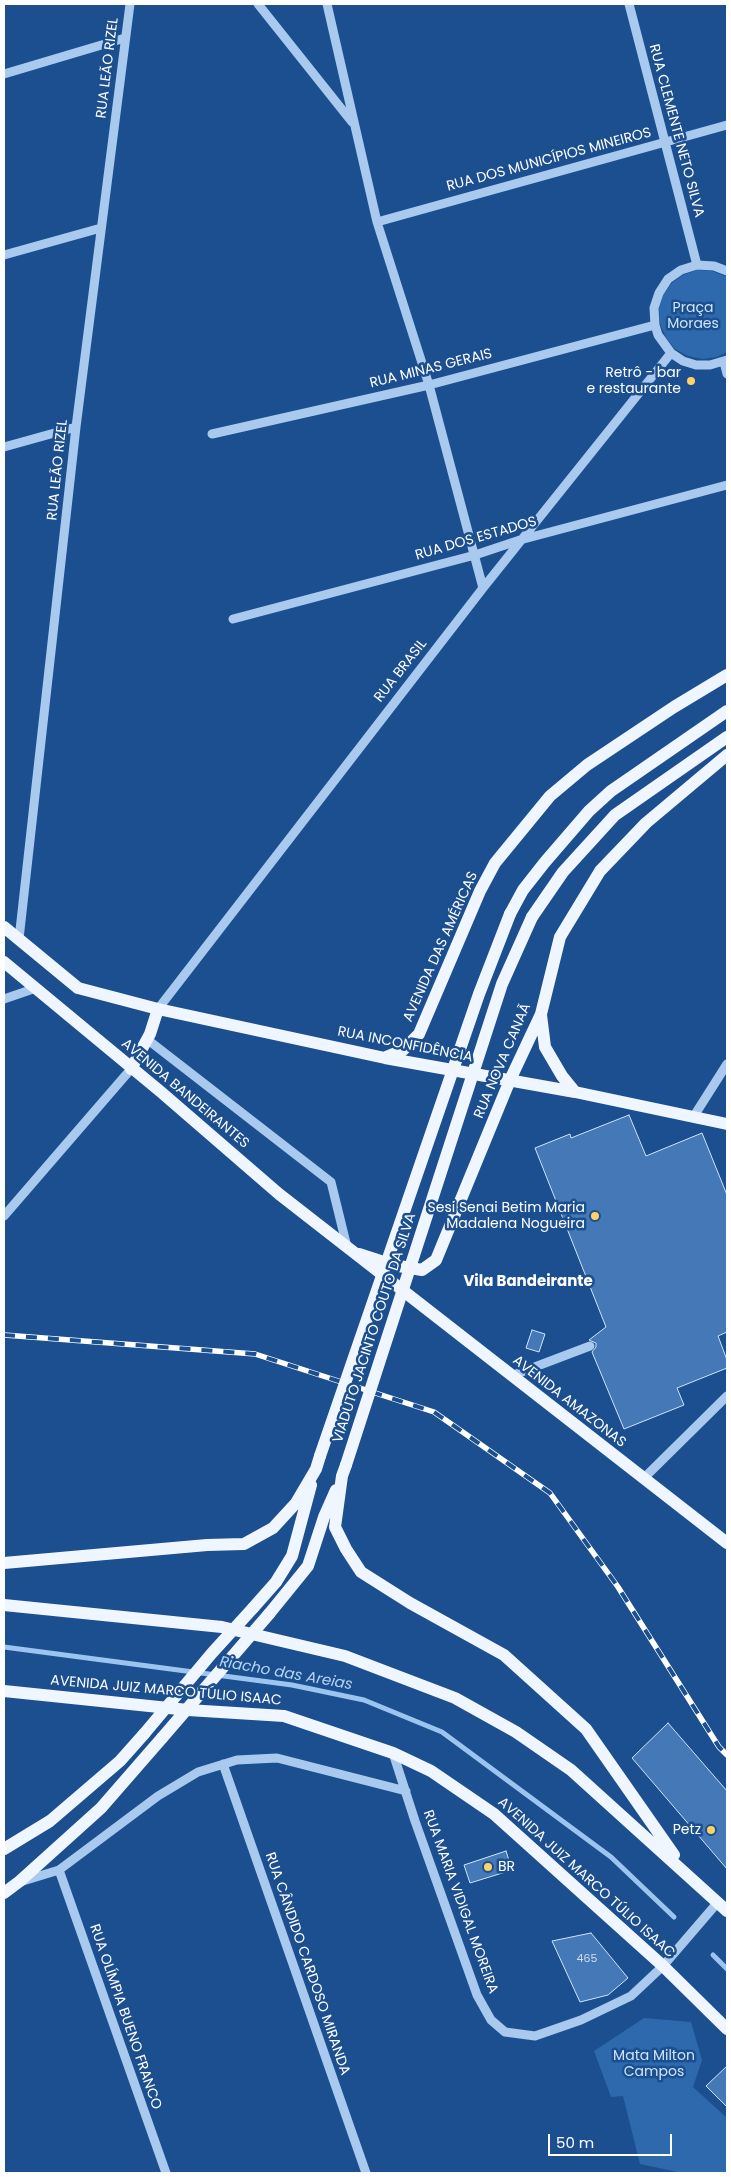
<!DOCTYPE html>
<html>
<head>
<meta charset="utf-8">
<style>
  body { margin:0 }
  #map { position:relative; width:731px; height:2177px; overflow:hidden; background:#1b4f8f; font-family:Poppins,sans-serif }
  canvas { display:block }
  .frame { position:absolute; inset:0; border:5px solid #fff; pointer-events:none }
  .scale { position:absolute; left:548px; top:2134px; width:124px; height:22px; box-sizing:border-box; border:2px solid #fff; border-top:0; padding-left:6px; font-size:15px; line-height:18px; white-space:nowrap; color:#fff; -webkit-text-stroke:4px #1b4f8f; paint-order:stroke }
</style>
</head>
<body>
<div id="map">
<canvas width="731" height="2177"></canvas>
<div class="frame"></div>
<div class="scale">50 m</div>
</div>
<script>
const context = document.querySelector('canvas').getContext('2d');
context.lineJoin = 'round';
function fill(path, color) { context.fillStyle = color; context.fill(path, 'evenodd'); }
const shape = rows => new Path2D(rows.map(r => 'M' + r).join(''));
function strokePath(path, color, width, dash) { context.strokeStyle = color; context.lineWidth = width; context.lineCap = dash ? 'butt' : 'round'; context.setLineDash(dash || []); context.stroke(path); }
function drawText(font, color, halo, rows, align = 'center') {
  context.font = font + ' Poppins,sans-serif'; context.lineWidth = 5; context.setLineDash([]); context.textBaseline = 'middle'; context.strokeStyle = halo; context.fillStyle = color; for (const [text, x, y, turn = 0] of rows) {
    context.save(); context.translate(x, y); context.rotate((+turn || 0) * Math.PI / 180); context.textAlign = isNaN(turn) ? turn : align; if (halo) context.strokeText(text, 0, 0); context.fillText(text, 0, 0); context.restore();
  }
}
const green = shape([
  [697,270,712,271,727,277,727,352,717,357,703,359,688,356,675,349,666,338,660,324,659,309,663,295,672,283,683,275],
  [644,2018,691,2022,702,2060,693,2087,727,2118,727,2173,682,2173,640,2164,623,2096,611,2097,594,2051]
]);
const stream = shape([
  [4,1647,292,1685,364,1700,442,1732,611,1857,674,1917],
  [713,1955,727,1969]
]);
const building = shape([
  [629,1115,646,1156,702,1133,727,1195,727,1332,718,1336,727,1360,727,1368,677,1388,684,1405,624,1429,592,1352,596,1347,596,1343,589,1340,606,1327,535,1148,570,1134,571,1138,629,1115],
  [532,1330,545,1334,539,1352,526,1348,532,1330],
  [668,1723,727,1791,727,1869,632,1758,668,1723],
  [506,1851,512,1870,470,1883,464,1865,506,1851],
  [591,1933,628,1978,608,1995,580,2002,552,1941,591,1933],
  [727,2066,727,2107,706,2086,727,2066]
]);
const minor = shape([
  [258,4,352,122],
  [327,4,377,222,429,385,483,588],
  [629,4,697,265],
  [4,74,125,38],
  [377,222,727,125],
  [4,255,101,228],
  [727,271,714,266,697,265,681,270,668,279,659,293,654,308,655,325,658,335,671,353,683,361,696,365,710,365,727,360],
  [724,362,727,374],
  [212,434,429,385,655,325],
  [4,447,76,427],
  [233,619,475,555,520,540,727,485],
  [19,939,76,427,130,4],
  [4,999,36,988],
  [158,1009,483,588,671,353],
  [148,1040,331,1182,347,1247],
  [694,1116,727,1064],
  [4,1216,131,1069],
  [511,1376,590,1346],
  [643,1479,727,1396],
  [393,1753,415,1821,477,1995,491,2020,505,2032,535,2036,581,2020,631,1996,663,1966,718,1902],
  [223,1764,366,2173],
  [59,1870,166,2173],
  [23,1881,59,1870,158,1796,198,1772,237,1760,277,1758,406,1791]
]);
const major = shape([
  [510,914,523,890,545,862,589,811,611,791,727,711],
  [532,917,563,872,615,815,727,737],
  [4,927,78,988,158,1009,385,1058,575,1092,727,1124],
  [4,962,161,1092,279,1194,727,1543],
  [541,1015,545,1047,562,1076,575,1092],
  [386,1057,403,1050,419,1034,480,891,495,863,550,796,587,765,674,707,727,675],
  [131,1069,150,1034,158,1009],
  [359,1254,393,1265,422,1270,436,1260,510,1080,541,1014,560,937,600,871,646,823,727,755],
  [346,1465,342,1476,335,1527,346,1549,361,1572,410,1603,504,1655,586,1729,674,1855],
  [4,1563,207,1545,244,1544,273,1528,296,1503,316,1469,320,1456],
  [4,1605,222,1627,345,1656,455,1698,516,1732,571,1770,727,1911],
  [253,1608,276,1582,292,1556,311,1485],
  [269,1614,308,1566,324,1517,336,1490],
  [4,1691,188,1710,284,1716,393,1753,431,1771,494,1814,663,1966,727,2029],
  [4,1849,50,1821,120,1761,144,1734],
  [4,1893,20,1881,101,1808,162,1738]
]);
const rail = shape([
  [4,1335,255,1354,434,1412,550,1493,618,1587,719,1747,727,1755]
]);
const majorBridge = shape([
  [320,1456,479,994,510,914],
  [346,1465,502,984,532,917],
  [144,1734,212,1653,253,1608],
  [162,1738,269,1614]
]);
const markers = [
  [691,381,5,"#ffd166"],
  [595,1216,5,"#ffd166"],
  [711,1830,5,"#ffd166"],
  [488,1867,5,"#ffd166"]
];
const numberNames = [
  ["465",587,1959]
];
const streetNames = [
  ["RUA LEÃO RIZEL",108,68,-83],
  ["RUA CLEMENTE NETO SILVA",676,131,75],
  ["RUA DOS MUNICÍPIOS MINEIROS",549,160,-15],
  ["RUA MINAS GERAIS",431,369,-14],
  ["RUA LEÃO RIZEL",58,470,-84],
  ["RUA DOS ESTADOS",476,539,-16],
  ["RUA BRASIL",401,671,-52],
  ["AVENIDA DAS AMÉRICAS",441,947,-66],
  ["RUA INCONFIDÊNCIA",405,1045,11],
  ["RUA NOVA CANAÃ",503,1061,-67],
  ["AVENIDA BANDEIRANTES",185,1094,40],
  ["VIADUTO JACINTO COUTO DA SILVA",375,1328,-72],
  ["AVENIDA AMAZONAS",569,1402,38],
  ["AVENIDA JUIZ MARCO TÚLIO ISAAC",166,1691,5],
  ["AVENIDA JUIZ MARCO TÚLIO ISAAC",586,1878,42],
  ["RUA MARIA VIDIGAL MOREIRA",460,1902,70],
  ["RUA CÂNDIDO CARDOSO MIRANDA",307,1964,71],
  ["RUA OLÍMPIA BUENO FRANCO",125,2017,71]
];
const parkNames = [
  ["Praça",693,308],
  ["Moraes",693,324],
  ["Mata Milton",654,2056],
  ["Campos",654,2072]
];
const poiNames = [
  ["Retrô - bar",681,373],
  ["e restaurante",681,389],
  ["Sesi Senai Betim Maria",585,1208],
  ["Madalena Nogueira",585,1224],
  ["Petz",701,1830],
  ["BR",498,1867,"left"]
];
const neighbourhoodNames = [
  ["Vila Bandeirante",528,1282]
];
const waterNames = [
  ["Riacho das Areias",286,1674,10]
];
fill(green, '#2e69ad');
strokePath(stream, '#9cc4f0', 5);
fill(building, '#4478b7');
strokePath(building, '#cfe3fa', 1);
strokePath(minor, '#a9c9ee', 9);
strokePath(major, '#f0f6ff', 12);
strokePath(rail, '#fff', 5.5);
strokePath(rail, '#1b4f8f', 4, [11]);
strokePath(majorBridge, '#f0f6ff', 12);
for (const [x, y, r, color] of markers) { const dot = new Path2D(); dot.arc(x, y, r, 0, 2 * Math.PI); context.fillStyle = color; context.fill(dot); strokePath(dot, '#1b4f8f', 2); }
drawText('11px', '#d0dded', null, numberNames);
drawText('14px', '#fff', '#1b4f8f', streetNames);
drawText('14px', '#cfe3fa', '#1b4f8f', parkNames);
drawText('14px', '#fff', '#1b4f8f', poiNames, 'right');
drawText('bold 15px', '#fff', '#1b4f8f', neighbourhoodNames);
drawText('italic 15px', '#b5d3f5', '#1b4f8f', waterNames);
</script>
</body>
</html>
